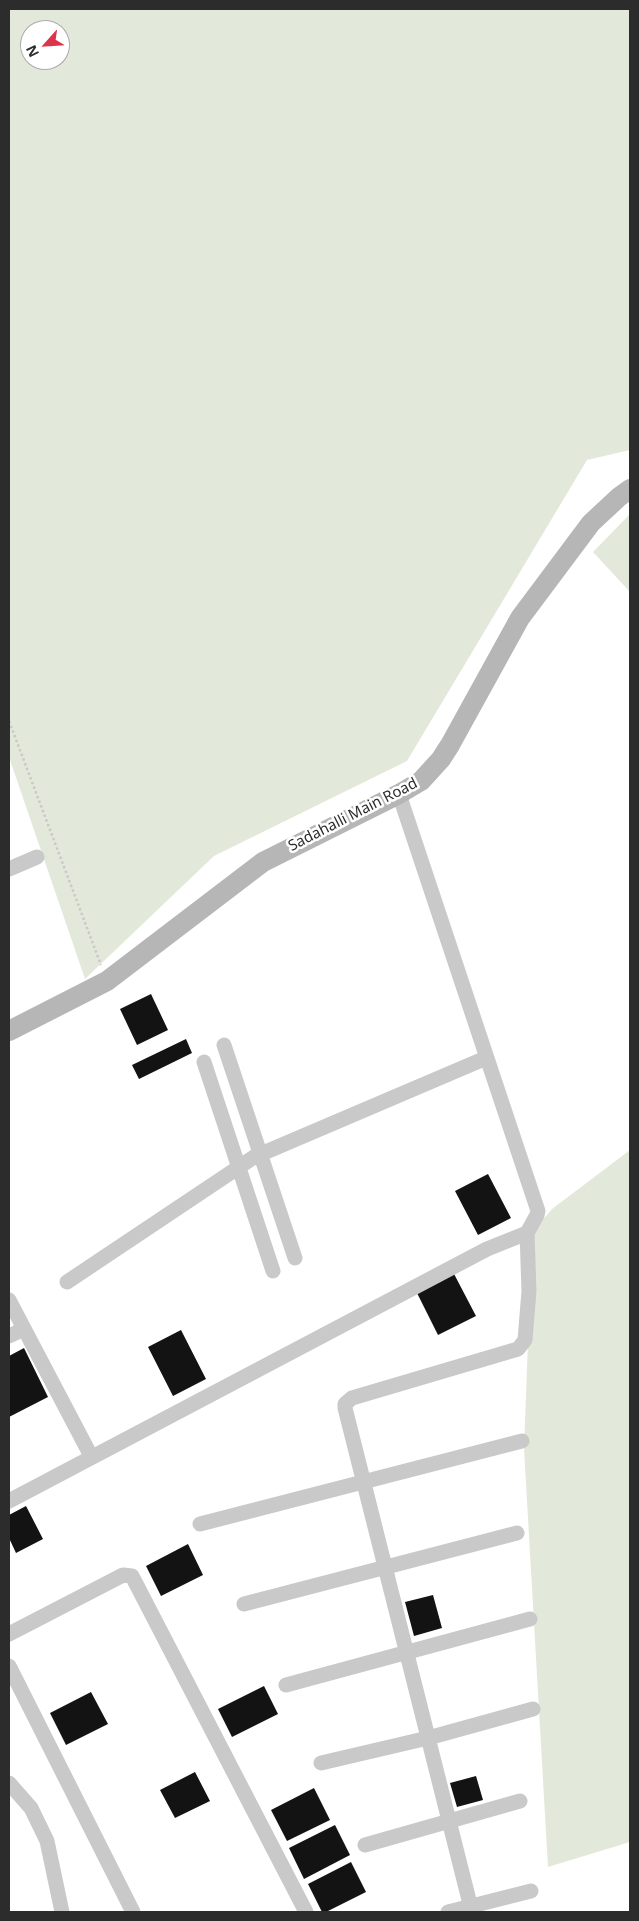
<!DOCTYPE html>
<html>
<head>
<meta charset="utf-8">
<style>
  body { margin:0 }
  #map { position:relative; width:639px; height:1921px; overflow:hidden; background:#fff; font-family:"Noto Sans",sans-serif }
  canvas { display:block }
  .frame { position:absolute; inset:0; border:10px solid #2c2c2c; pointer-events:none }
  .north { position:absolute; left:20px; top:20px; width:50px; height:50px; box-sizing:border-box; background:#fff; border:1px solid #ababab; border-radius:50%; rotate:244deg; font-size:14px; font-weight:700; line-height:20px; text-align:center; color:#2c2c2c }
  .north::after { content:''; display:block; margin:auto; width:18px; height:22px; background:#dd344c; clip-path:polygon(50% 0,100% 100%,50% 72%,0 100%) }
</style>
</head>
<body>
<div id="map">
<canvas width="639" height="1921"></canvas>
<div class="frame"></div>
<div class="north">N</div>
</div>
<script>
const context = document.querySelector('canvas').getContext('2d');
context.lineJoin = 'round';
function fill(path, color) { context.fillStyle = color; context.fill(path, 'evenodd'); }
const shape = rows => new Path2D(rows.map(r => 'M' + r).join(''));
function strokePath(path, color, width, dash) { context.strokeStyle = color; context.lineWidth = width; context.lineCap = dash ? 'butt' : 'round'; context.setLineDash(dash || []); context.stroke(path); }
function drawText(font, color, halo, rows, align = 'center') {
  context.font = font + ' "Noto Sans",sans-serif'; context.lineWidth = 5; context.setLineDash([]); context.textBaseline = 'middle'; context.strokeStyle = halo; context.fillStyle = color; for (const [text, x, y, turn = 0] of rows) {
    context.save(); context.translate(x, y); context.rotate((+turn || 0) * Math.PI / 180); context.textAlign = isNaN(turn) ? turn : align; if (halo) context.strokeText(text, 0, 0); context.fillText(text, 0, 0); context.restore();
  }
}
const green = shape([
  [9,9,630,9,630,450,587,460,407,761,214,856,85,979,9,757],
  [30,30,60,30,60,60,30,60],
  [630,514,630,592,593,552],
  [630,1150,630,1842,548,1867,524,1449,532,1232,552,1209]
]);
const building = shape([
  [151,994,168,1030,137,1045,120,1009],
  [186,1039,192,1053,139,1079,132,1065],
  [488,1174,511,1218,478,1235,455,1191],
  [453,1272,476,1316,438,1335,416,1291],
  [181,1330,206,1379,173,1396,148,1347],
  [24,1348,48,1397,9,1417,9,1356],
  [26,1506,43,1539,16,1553,9,1538,9,1515],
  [188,1544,203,1575,161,1596,146,1566],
  [433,1595,442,1628,414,1636,405,1602],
  [264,1686,278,1714,232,1737,218,1709],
  [91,1692,108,1724,66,1745,50,1713],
  [195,1772,210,1801,175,1818,160,1790],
  [476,1776,483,1800,457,1807,450,1783],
  [314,1788,330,1820,287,1841,271,1810],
  [335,1825,350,1855,304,1879,289,1848],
  [351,1862,366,1892,326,1912,322,1912,308,1884]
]);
const path = shape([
  [9,721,101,965]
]);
const street = shape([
  [399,794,538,1211,537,1215,527,1233,529,1291,525,1340,518,1349,352,1398,345,1404,345,1408,472,1912],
  [9,869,37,857],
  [224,1045,295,1258],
  [204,1062,273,1271],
  [67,1282,254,1157,486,1058],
  [9,1300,91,1456],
  [9,1336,24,1329],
  [9,1501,487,1249,527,1233],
  [200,1524,522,1441],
  [244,1604,517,1533],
  [9,1634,123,1575,132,1576,306,1912],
  [9,1666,133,1912],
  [286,1685,530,1619],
  [321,1763,428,1738,533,1709],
  [9,1783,31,1808,47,1841,62,1912],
  [365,1845,520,1801],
  [448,1912,531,1891]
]);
const secondary = shape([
  [9,1031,107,981,263,862,399,794,421,781,441,759,450,745,520,618,591,523,619,497,630,489]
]);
const streetNames = [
  ["Sadahalli Main Road",353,815,-27]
];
fill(green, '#e3e9da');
fill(building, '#131313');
strokePath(path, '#c9c9c9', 2.5, [2.5, 2.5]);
strokePath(street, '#c9c9c9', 15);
strokePath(secondary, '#b6b6b6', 20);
drawText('15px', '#2c2c2c', '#fff', streetNames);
</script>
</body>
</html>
